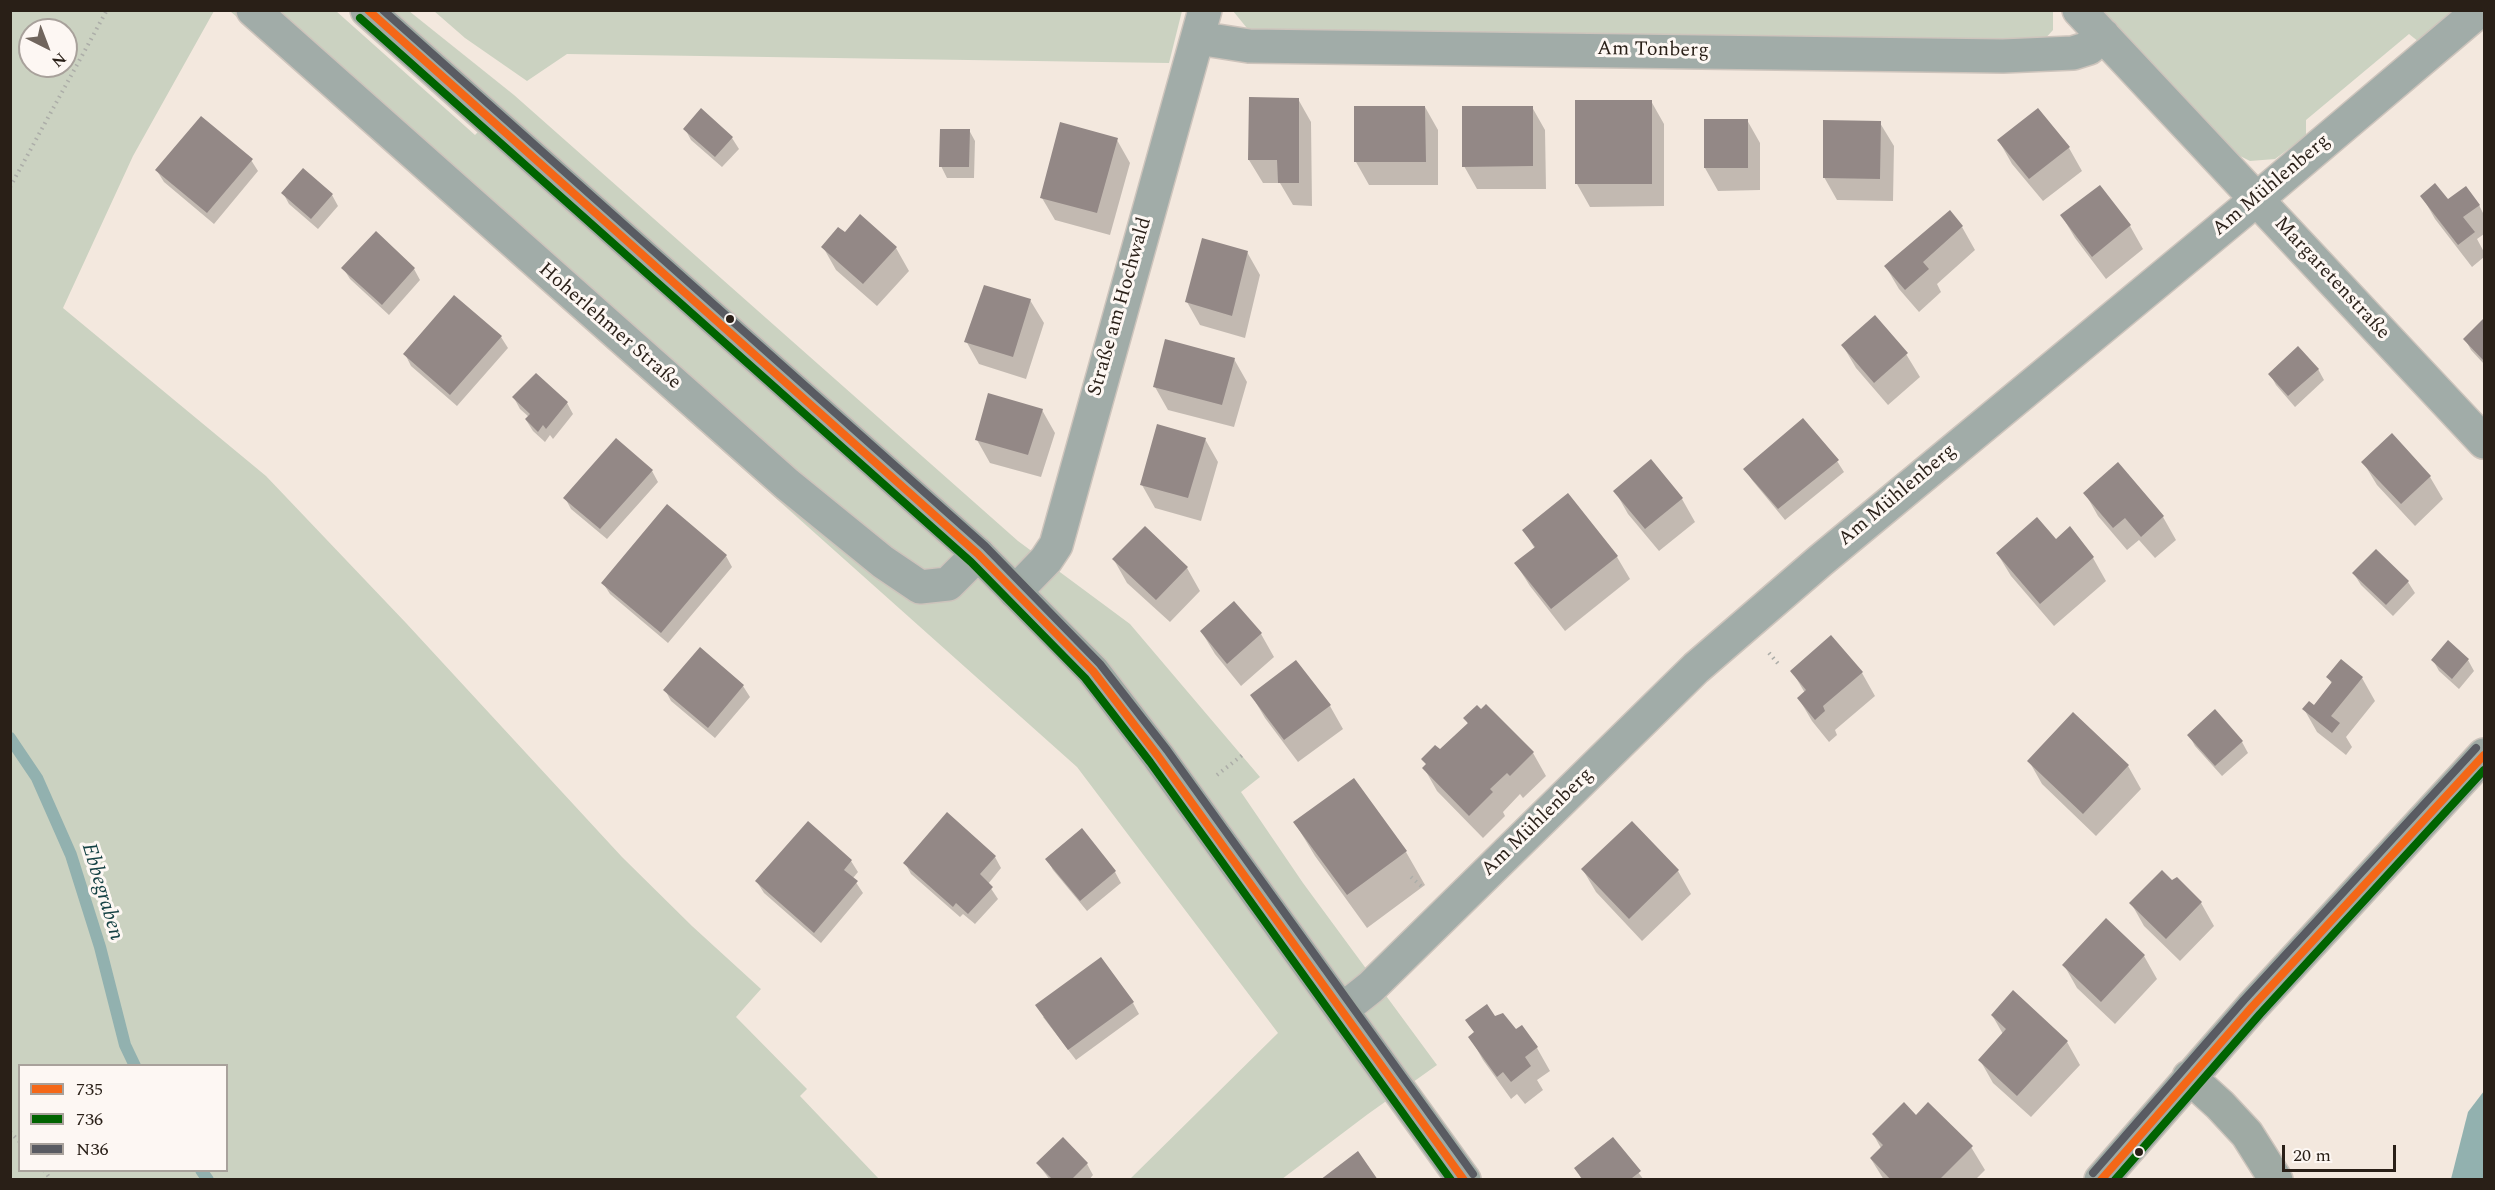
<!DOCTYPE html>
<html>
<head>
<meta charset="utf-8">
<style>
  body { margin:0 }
  #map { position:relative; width:2495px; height:1190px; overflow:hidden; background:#f3e8de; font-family:Spectral,serif }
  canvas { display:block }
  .frame { position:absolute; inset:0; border:12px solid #291f17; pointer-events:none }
  .legend { position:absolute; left:18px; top:1064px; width:210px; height:108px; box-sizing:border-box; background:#fdf7f3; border:2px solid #a8a19b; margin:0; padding:8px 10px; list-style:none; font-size:18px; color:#291f17 }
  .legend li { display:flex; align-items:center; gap:12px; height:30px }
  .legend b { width:30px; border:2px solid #a8a19b }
  .north { position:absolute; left:18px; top:18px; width:60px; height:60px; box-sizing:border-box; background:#fdf7f3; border:2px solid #a8a19b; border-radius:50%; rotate:138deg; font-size:16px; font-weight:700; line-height:24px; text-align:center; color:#291f17 }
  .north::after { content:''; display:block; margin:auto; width:21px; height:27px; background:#70655d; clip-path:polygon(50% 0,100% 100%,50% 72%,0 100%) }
  .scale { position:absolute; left:2282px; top:1145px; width:114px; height:27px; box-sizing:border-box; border:3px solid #291f17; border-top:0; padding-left:8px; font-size:18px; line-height:21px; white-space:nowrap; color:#291f17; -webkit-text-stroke:4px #fdf7f3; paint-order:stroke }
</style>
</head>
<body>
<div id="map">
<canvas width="2495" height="1190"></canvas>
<div class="frame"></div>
<ul class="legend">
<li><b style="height:8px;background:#f46717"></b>735</li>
<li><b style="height:8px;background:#006400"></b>736</li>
<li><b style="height:8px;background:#595b62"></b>N36</li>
</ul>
<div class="north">N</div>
<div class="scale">20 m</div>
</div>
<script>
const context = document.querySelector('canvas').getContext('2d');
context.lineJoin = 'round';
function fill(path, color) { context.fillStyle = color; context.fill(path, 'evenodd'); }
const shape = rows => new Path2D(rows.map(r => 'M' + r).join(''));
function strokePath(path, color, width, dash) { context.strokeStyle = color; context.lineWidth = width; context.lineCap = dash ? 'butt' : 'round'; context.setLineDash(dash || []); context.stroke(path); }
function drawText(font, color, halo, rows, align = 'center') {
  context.font = font + ' Spectral,serif'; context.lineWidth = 6; context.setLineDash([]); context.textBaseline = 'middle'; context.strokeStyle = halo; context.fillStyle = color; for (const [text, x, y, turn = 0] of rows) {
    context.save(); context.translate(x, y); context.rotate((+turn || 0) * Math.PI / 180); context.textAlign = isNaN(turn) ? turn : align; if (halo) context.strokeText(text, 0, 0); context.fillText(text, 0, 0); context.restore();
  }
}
const green = shape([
  [2053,10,2053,30,2042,42,1251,33,1233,11],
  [10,11,214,11,133,156,63,308,266,476,406,623,622,857,692,926,761,989,736,1017,807,1089,800,1096,879,1179,11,1179],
  [30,30,66,30,66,66,30,66],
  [20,1066,226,1066,226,1170,20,1170],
  [230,11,336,11,475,135,502,107,394,11,409,11,514,95,1018,541,1130,624,1260,777,1241,792,1303,883,1437,1065,1368,1114,1282,1179,1130,1179,1278,1033,1077,767],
  [434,11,1182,11,1169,63,567,54,527,81,465,38],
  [2102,11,2452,11,2419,42,2409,34,2306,120,2306,136,2275,159,2250,161,2236,154]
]);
const water = shape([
  [2484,1091,2484,1179,2451,1179,2468,1112]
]);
const shadow = shape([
  [1298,99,1311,122,1312,206,1293,205,1280,183,1263,183,1249,160],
  [1651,101,1664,124,1664,206,1590,207,1577,184],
  [1425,107,1438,130,1438,185,1369,185,1356,162],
  [1532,107,1545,130,1546,189,1477,189,1464,166],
  [701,111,732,138,739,149,722,167,691,140,685,129],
  [1747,120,1760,143,1760,190,1718,191,1705,168],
  [1880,123,1894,146,1893,201,1837,200,1824,177],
  [969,130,975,141,974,178,947,178,941,166],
  [1117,140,1130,163,1110,235,1055,220,1042,198],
  [1999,141,2069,148,2082,171,2043,201,2012,164],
  [251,160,258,171,214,224,164,182,157,171],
  [283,193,332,195,338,206,318,229,289,204],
  [2422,196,2479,205,2484,215,2484,234,2477,239,2484,252,2484,257,2472,267,2435,219],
  [2062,216,2130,226,2143,249,2106,279,2075,238],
  [1962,227,1975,250,1937,284,1941,292,1919,312,1899,289,1886,267],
  [823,247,896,248,909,271,877,306,836,270],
  [1247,252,1260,275,1245,338,1200,325,1187,302],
  [343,268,414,269,420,280,389,315,350,279],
  [1030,300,1044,323,1026,379,979,364,966,341],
  [2484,320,2484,364,2471,350,2465,339],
  [501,337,508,348,457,406,411,366,405,354],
  [1843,346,1906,354,1920,377,1888,405,1856,368],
  [1234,359,1247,382,1234,427,1168,410,1155,387],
  [2318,369,2324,380,2295,407,2276,385,2270,374],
  [514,398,567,403,573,414,553,439,550,435,545,442,533,431,526,420,529,417,520,409],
  [1042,410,1055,433,1041,477,990,463,977,440],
  [1205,439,1218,462,1201,521,1155,508,1142,485],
  [1837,461,1844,472,1785,520,1752,480,1745,469],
  [2363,462,2430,477,2443,499,2415,526,2377,485],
  [2118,464,2163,517,2176,540,2155,558,2139,540,2127,550,2098,516,2085,493],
  [652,471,658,482,607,539,571,509,565,498],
  [1615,491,1682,499,1695,522,1659,551,1628,514],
  [2070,528,2093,558,2106,581,2054,626,2011,576,1997,553,2056,542],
  [1524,530,1617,557,1630,579,1565,631,1530,586,1516,564,1535,549],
  [726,556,732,567,668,643,610,594,603,583],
  [1114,560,1187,568,1200,591,1170,622,1127,583],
  [2354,574,2408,582,2415,593,2393,616,2361,585],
  [1234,603,1261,634,1274,657,1241,686,1215,654,1201,631],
  [2433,660,2468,660,2474,671,2459,689,2439,671],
  [1296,662,1330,706,1343,729,1298,762,1265,718,1252,696],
  [1792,671,1862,673,1875,696,1835,730,1837,735,1829,742,1812,721,1799,699,1805,693],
  [2328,677,2362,678,2375,701,2346,737,2352,747,2346,755,2317,732,2304,709,2314,708,2332,684],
  [743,686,750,697,715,738,671,701,665,690],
  [1465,718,1533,753,1546,776,1523,798,1520,794,1503,812,1505,816,1483,838,1437,791,1424,768,1427,765,1423,759,1440,752,1468,724],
  [2189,735,2242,742,2248,753,2222,776,2195,746],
  [2029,761,2128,766,2141,789,2096,836,2042,784],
  [1354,780,1406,852,1425,885,1367,928,1315,856,1295,823],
  [808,823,851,861,858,872,853,878,863,893,821,943,764,893,757,882],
  [1632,823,1678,871,1691,894,1642,941,1596,892,1583,870],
  [995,857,1001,868,988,884,998,899,975,924,963,914,960,917,911,874,905,863],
  [1047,859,1115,872,1121,883,1087,911,1053,870],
  [2177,879,2201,903,2214,926,2180,961,2144,926,2131,903],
  [2106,920,2144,956,2157,979,2115,1024,2077,988,2064,965],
  [1133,1003,1139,1014,1076,1060,1043,1017],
  [1992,1015,2067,1042,2080,1065,2031,1117,1993,1083,1980,1060,2003,1034],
  [1495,1018,1537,1048,1550,1071,1537,1080,1543,1090,1525,1104,1517,1094,1511,1099,1483,1060,1470,1037],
  [1916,1117,1971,1147,1985,1170,1975,1180,1884,1180,1871,1159,1881,1148,1873,1134],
  [1613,1139,1644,1180,1582,1180,1576,1169],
  [1038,1164,1087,1164,1093,1175,1089,1180,1050,1180]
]);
const stream = shape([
  [10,738,37,778,71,855,100,947,125,1045,135,1066],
  [201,1170,208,1180]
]);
const building = shape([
  [1249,97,1299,98,1299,183,1278,183,1277,160,1248,160],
  [1575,100,1652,100,1652,184,1575,184],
  [1354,106,1425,106,1426,162,1354,162],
  [1462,106,1533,106,1533,166,1462,167],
  [701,108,733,137,715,157,683,129],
  [2038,108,2070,147,2029,179,1997,140],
  [201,116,253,159,207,213,155,170],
  [1704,119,1748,119,1748,168,1704,168],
  [1823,120,1881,121,1880,179,1823,178],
  [1060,122,1118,138,1097,213,1040,198],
  [940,129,970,129,969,167,939,167],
  [303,168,333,194,311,219,281,193],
  [2435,183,2448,199,2466,186,2480,205,2463,217,2475,232,2458,245,2420,196],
  [2100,185,2131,225,2092,257,2060,215],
  [1950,210,1963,226,1923,262,1929,269,1905,290,1884,266],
  [860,214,897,247,863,284,821,247,838,227,845,232],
  [376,231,415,268,382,305,341,268],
  [1202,238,1248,251,1232,316,1185,302],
  [984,285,1031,299,1013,357,964,342],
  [454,295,502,336,450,395,403,354],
  [1875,315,1908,353,1874,383,1841,345],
  [2484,318,2484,361,2463,339],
  [1165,339,1235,358,1222,405,1153,387],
  [2298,346,2319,369,2288,396,2268,374],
  [536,373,568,402,546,429,543,425,538,432,525,419,530,414,512,397],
  [988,393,1043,409,1028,455,975,440],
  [1803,418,1839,460,1778,509,1743,469],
  [1157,424,1206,438,1188,498,1140,485],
  [2392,433,2431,476,2401,504,2361,462],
  [616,438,653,470,600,529,563,498],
  [1651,459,1683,498,1645,529,1613,491],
  [2118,462,2164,516,2141,537,2125,518,2113,528,2083,493],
  [1568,493,1618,556,1551,609,1514,563,1535,547,1522,530],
  [667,504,727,555,661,633,601,583],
  [2037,517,2056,539,2070,526,2094,557,2040,604,1996,553],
  [1145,526,1188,567,1156,600,1112,559],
  [2376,549,2409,581,2386,605,2352,573],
  [1234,601,1262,633,1227,664,1200,631],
  [1831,635,1863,672,1823,706,1825,711,1815,720,1797,698,1806,690,1790,671],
  [2448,640,2469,659,2452,679,2431,660],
  [700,647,744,685,708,728,663,690],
  [2341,659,2363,677,2331,716,2340,723,2332,733,2302,709,2309,701,2314,705,2332,682,2326,677],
  [1296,660,1331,705,1284,740,1250,695],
  [1486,704,1534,752,1510,776,1507,773,1490,789,1493,792,1469,816,1422,768,1426,764,1421,759,1435,745,1440,749,1468,723,1463,718,1477,705,1481,709],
  [2215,709,2243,741,2215,766,2187,735],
  [2073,712,2129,765,2083,814,2027,761],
  [1354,778,1407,851,1347,895,1293,822],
  [947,812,996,856,980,874,993,887,968,914,956,903,953,907,903,863],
  [808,821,852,860,844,870,858,881,814,933,755,881],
  [1632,821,1679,870,1629,919,1581,869],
  [1082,828,1116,871,1080,901,1045,859],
  [2162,870,2172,880,2177,877,2202,902,2166,939,2129,903],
  [2106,918,2145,955,2101,1002,2062,965],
  [1101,957,1134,1002,1068,1050,1035,1005],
  [2013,990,2068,1041,2017,1096,1978,1060,2006,1029,1991,1015],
  [1487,1004,1495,1016,1503,1013,1516,1029,1522,1025,1538,1047,1525,1057,1531,1066,1511,1082,1503,1072,1497,1077,1468,1037,1474,1032,1465,1020],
  [1904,1102,1916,1115,1928,1102,1973,1146,1939,1180,1891,1180,1870,1158,1883,1145,1872,1134],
  [1063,1137,1088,1163,1071,1180,1053,1180,1036,1163],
  [1613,1137,1641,1171,1632,1178,1633,1180,1583,1180,1574,1168],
  [1358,1151,1378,1180,1320,1180]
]);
const path = shape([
  [10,187,107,10],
  [1769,653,1780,666],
  [1217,775,1245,753],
  [1411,877,1421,886],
  [10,1132,20,1142],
  [44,1170,51,1180]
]);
const street = shape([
  [253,10,787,484,883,562,920,587,948,584,978,554],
  [2079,10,2484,442],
  [1198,38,1249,46,2003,56,2073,53,2089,48,2103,35],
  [1015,592,1046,560,1056,545,1205,10],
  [1342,1010,1371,987,1696,668,1820,561,2257,199,2480,10]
]);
const secondary = shape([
  [367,10,978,554,1093,671,1158,756,1464,1180],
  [2189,1077,2220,1105,2247,1134,2276,1180],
  [2101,1180,2252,1007,2484,755]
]);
const bus1 = shape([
  [368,10,978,554,1093,671,1158,756,1464,1180],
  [2101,1180,2252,1007,2484,755]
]);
const bus2 = shape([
  [360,18,971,562,1085,678,1150,762,1451,1180],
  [2115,1180,2260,1014,2484,770]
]);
const bus3 = shape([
  [383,10,985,546,1100,664,1167,750,1473,1174],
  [2093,1173,2244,1000,2476,748]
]);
const markers = [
  [730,319,5,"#291f17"],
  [2139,1152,5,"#291f17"]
];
const streetNames = [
  ["Am Tonberg",1653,51,1],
  ["Am Mühlenberg",2272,186,-40],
  ["Margaretenstraße",2331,279,47],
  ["Straße am Hochwald",1121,307,-74],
  ["Hoherlehmer Straße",609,327,41],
  ["Am Mühlenberg",1898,496,-40],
  ["Am Mühlenberg",1538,823,-44]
];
const waterNames = [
  ["Ebbegraben",101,892,73]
];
fill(green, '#cbd2c1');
fill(water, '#92b1af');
fill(shadow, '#0003');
strokePath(stream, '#92b1af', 12);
fill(building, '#938886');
strokePath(street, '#cdc4bc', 36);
strokePath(secondary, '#cdc4bc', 36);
strokePath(path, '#acada8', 4, [1.5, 4.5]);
strokePath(street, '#a1aca8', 33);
strokePath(secondary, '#9faaa4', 33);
strokePath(bus1, '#f46717', 8);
strokePath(bus2, '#006400', 8);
strokePath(bus3, '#595b62', 8);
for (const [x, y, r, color] of markers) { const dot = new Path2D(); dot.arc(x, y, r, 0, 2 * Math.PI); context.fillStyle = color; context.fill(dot); strokePath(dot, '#fdf7f3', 2); }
drawText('20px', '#291f17', '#fdf7f3', streetNames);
drawText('italic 21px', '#144144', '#fdf7f3', waterNames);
</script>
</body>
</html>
